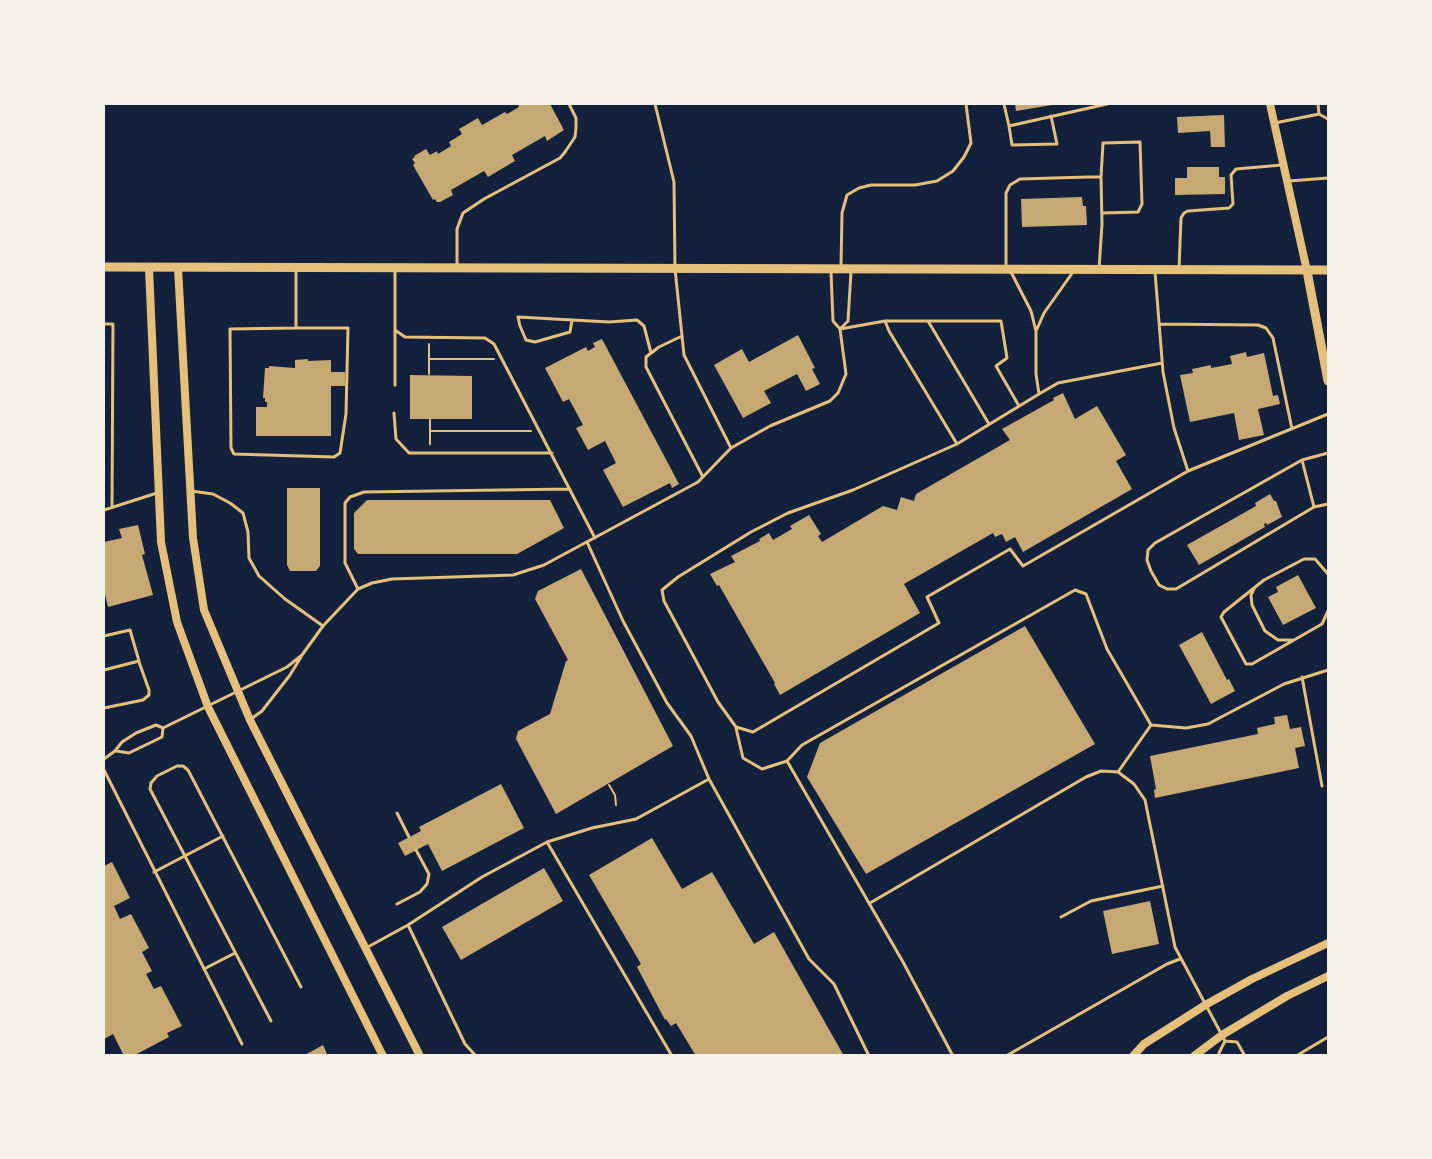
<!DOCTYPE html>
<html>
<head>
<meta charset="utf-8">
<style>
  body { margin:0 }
  #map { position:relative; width:1432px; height:1159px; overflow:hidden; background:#14213d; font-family:Montserrat,sans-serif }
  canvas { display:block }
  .frame { position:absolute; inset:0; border:105px solid #f6f1e7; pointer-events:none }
</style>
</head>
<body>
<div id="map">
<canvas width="1432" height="1159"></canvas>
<div class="frame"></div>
</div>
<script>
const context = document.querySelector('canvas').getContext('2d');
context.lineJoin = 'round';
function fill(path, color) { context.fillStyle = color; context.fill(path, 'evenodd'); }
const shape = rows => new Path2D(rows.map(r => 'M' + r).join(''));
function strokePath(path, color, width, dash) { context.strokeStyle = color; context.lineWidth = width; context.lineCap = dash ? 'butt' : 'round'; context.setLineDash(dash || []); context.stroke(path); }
const building = shape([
  [518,104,530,104,531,105,534,104,550,104,564,130,547,141,545,136,512,155,515,161,488,177,484,171,451,190,453,195,440,202,437,202,435,199,433,200,413,165,415,163,412,159,415,157,414,156,426,149,430,155,437,151,438,154,451,146,449,142,462,134,459,129,478,118,482,125,505,112,507,114,519,107],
  [1015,104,1052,104,1052,105,1016,111],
  [1224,115,1225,147,1211,147,1210,131,1178,133,1177,117],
  [1187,167,1219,167,1219,177,1225,177,1225,194,1175,195,1175,178,1187,178],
  [1082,197,1083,206,1086,206,1087,225,1022,227,1021,199],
  [798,335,815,368,812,369,820,384,806,391,797,374,764,391,771,403,743,418,714,365,742,349,749,362],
  [602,339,679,484,672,488,670,483,623,507,603,470,616,463,605,441,588,450,576,428,583,425,569,399,563,402,545,368,586,347,588,351,595,347,593,343],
  [1246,352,1247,357,1264,353,1273,396,1278,395,1280,404,1258,409,1264,435,1239,440,1234,413,1190,422,1180,375,1193,373,1192,369,1211,365,1211,368,1232,364,1230,356],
  [308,359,308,361,331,360,331,372,345,372,345,386,331,386,331,436,256,436,256,407,267,407,267,402,265,402,265,398,263,398,265,368,269,368,269,366,295,368,295,360],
  [410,375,472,376,472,419,410,419],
  [1063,393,1075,419,1097,406,1126,455,1116,461,1132,489,1023,552,1015,537,1006,542,1002,534,995,537,993,533,904,584,920,613,780,695,774,684,775,683,719,585,717,586,710,574,735,562,731,556,760,541,759,539,769,533,773,540,792,529,790,526,809,515,821,534,818,536,822,542,883,506,897,510,901,497,914,501,916,494,1010,440,1002,429,1054,400,1053,398],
  [287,488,320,488,320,566,316,571,290,571,287,565],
  [1270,494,1274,501,1276,501,1282,517,1267,525,1266,523,1264,524,1265,527,1199,565,1187,545,1256,506,1255,503],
  [367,500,550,500,564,528,517,554,358,554,354,549,354,513],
  [138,525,145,554,142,555,153,595,108,607,104,590,104,542,122,538,119,529],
  [581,569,673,746,556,814,516,739,518,731,550,714,566,661,568,660,535,599,538,591],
  [1298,575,1316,608,1283,625,1268,597,1278,592,1276,587],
  [1025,626,1095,744,866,874,807,777,820,743],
  [1202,632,1227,680,1229,679,1235,691,1211,704,1179,645],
  [1287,715,1290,729,1301,727,1305,746,1295,748,1299,768,1155,798,1154,790,1156,789,1150,756,1258,734,1257,728,1275,724,1274,717],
  [501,784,524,828,442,871,428,844,405,856,398,843,421,831,419,827],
  [652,838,682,889,712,872,754,944,774,932,844,1056,696,1056,676,1023,671,1026,666,1019,665,1020,637,967,641,964,589,875],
  [112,862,130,898,114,906,120,919,131,914,149,948,142,952,152,971,146,974,154,989,161,986,182,1026,167,1033,169,1037,133,1056,124,1056,113,1034,104,1039,104,866],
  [544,868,563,901,461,960,442,927],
  [1150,901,1159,944,1112,954,1103,911],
  [323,1045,328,1056,303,1056]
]);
const path = shape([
  [429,344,429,374],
  [429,359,494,359],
  [430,420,430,444],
  [430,431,531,431],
  [609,785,615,795,616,805]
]);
const service = shape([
  [1004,104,1009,126,1107,104],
  [1319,114,1328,119],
  [1275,123,1319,114,1318,104],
  [1009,126,1012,145,1057,144,1051,116],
  [1101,177,1103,143,1140,142,1142,204,1138,212,1102,213],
  [1289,181,1328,178],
  [841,266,842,213,847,195,859,188,871,185,915,185,937,181,953,171,964,157,971,143,966,104],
  [1006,266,1006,193,1010,185,1020,179,1088,177,1101,177,1102,224,1099,269],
  [457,267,457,229,463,213,484,199,560,158,565,152,575,137,576,128,576,118,569,104],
  [395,269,395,330,405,337,485,338,494,344,595,538],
  [1179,269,1181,218,1184,213,1188,211,1229,208,1233,204,1231,175,1236,169,1282,165],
  [1011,272,1031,311,1036,331,1036,374,1039,394,1058,383,1162,363],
  [1155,272,1163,372,1174,428,1188,471],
  [572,320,570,332,535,342,526,340,520,326,518,317,609,322,637,320,644,326,651,353],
  [885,321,889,331,957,444],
  [928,321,989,424],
  [104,324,113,324,112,507],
  [1159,324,1258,325,1266,328,1273,338,1292,429],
  [296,328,230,329,231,448,234,454,334,457,340,453,346,414,348,328,296,328,296,270],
  [841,328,848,321,851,272],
  [840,329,885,321,1001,321,1007,358,996,366,1019,406],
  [1037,329,1044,313,1073,272],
  [682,336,659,347,646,357,646,367,703,477],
  [395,385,395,330],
  [1039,394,957,444,853,490,788,513,751,532,678,577,662,590,664,601,718,702,736,727,753,732,939,623,927,597,1010,549,1023,566,1188,471,1328,414],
  [394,413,396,439,409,453,552,453],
  [731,448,770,426,830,401,838,393,846,374,840,329,833,321,831,272],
  [1328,453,1302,460,1155,543,1148,550,1147,560,1151,571,1159,585,1167,589,1176,589,1314,507,1328,504],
  [1302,460,1314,507],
  [191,491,213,494,230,503,243,513,248,532,249,558,259,576,285,599,323,626],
  [104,510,157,493],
  [587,542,623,621,667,703,691,736,709,779],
  [1328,574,1315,559,1304,559,1264,580,1224,612,1221,617,1246,664,1252,664,1322,624,1328,611],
  [358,589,345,563,345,503,350,497,364,492,570,489],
  [1254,589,1251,595,1252,605,1265,631,1278,640,1292,640],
  [104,636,130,630,139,661,104,670],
  [1302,677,1322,786],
  [104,708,143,700,149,695,149,690,139,662],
  [251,719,262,711,290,675,301,657],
  [1151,725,1118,772,1134,784,1145,800,1175,947,1225,1041],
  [736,728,743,758,762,769,787,761,802,745,1075,590,1086,594,1107,649,1151,725,1186,728,1208,724,1284,684,1328,670],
  [116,751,129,753,162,737,163,728],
  [104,759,115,751,122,742,136,733,156,725,163,728,287,667,302,655,323,626,358,589,372,583,392,579,513,575,544,565,698,482,731,448,684,355,675,269,674,182,655,104],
  [787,761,903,962,953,1056],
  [104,770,242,1044],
  [397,813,409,837],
  [547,842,672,1056],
  [154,872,223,836],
  [870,903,1086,777,1101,771,1118,772],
  [397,904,420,892,427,884,429,874,416,850],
  [1061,917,1091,901,1163,886],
  [408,925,465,1044,476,1056],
  [366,948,408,925,482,877,547,842,592,828,636,819,709,779,809,959,834,984,869,1056],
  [204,969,235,953],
  [271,1021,150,789,151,783,157,776,177,766,183,766,188,770,301,987],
  [1225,1041,1237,1042,1245,1056],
  [1006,1056,1167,964,1180,959],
  [1220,1056,1219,1053,1225,1041],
  [1296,1056,1328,1037]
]);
const tertiary = shape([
  [1270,104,1307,271],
  [149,268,161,542,177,622,208,707,383,1056],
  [178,268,193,538,204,610,250,720,420,1056]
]);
const secondary = shape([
  [1133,1056,1144,1044,1207,1004,1252,979,1328,943],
  [1194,1056,1222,1035,1287,996,1328,976]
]);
const primary = shape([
  [104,267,1328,270],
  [1307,271,1328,381]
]);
fill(building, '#c6a872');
strokePath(path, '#e5c07b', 2);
strokePath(service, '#e5c07b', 3);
strokePath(tertiary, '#e5c07b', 8);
strokePath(secondary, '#e5c07b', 8);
strokePath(primary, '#e5c07b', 9);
</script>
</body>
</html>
